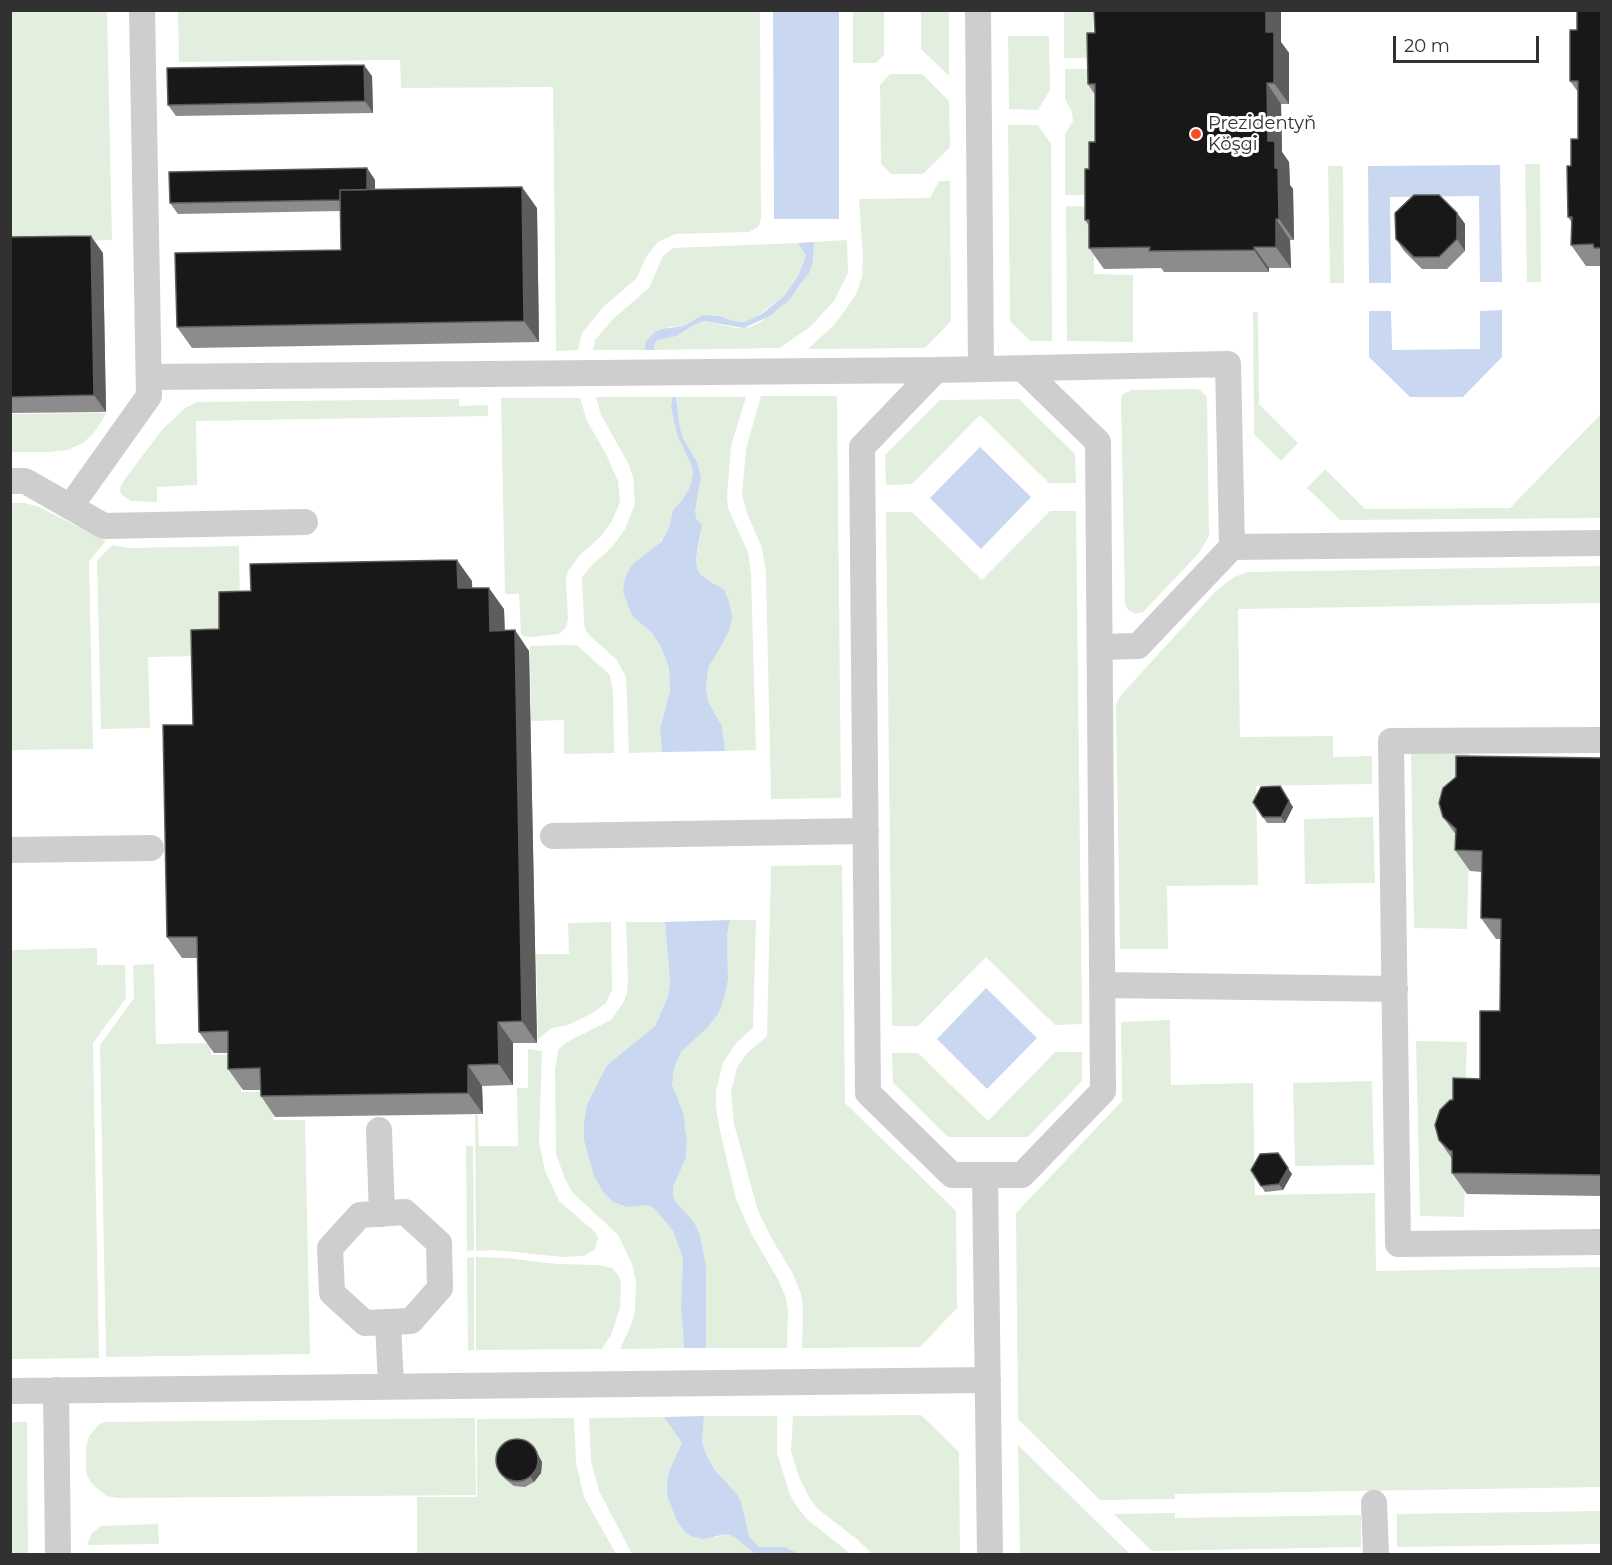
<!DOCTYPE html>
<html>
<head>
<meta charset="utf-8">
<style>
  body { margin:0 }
  #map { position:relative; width:1612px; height:1565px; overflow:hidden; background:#fff; font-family:Montserrat,sans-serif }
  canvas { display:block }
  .frame { position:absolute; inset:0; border:12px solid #313131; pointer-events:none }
  .scale { position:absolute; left:1393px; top:36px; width:146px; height:27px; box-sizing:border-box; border:3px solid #313131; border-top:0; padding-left:8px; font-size:18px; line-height:21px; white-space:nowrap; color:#313131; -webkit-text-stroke:4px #fff; paint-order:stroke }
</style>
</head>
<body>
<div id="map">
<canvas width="1612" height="1565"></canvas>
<div class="frame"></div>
<div class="scale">20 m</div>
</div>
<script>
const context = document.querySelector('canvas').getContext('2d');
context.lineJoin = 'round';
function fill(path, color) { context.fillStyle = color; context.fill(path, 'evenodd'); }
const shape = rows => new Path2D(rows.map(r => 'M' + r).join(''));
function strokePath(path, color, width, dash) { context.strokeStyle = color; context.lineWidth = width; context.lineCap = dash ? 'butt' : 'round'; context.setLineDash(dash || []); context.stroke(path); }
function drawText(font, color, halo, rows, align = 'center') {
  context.font = font + ' Montserrat,sans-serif'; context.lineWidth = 6; context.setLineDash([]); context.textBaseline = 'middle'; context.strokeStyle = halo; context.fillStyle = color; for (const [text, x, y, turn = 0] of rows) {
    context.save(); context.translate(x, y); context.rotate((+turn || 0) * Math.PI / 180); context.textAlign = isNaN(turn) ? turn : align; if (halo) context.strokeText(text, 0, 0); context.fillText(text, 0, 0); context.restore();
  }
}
const green = shape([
  [10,11,107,11,112,240,11,242],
  [178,11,760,11,761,219,758,227,749,232,675,234,658,242,646,257,637,278,603,307,582,333,578,350,556,351,553,87,401,88,400,60,179,62],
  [853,11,884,11,884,55,876,63,853,63],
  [921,11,949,11,949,76,921,49],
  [1064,11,1093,11,1093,58,1064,58],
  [1008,36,1049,36,1050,90,1038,110,1009,109],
  [1065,69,1093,69,1094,195,1065,195,1065,134,1073,121,1072,112,1065,99],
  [890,74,922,74,949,101,950,147,923,174,891,174,881,164,880,85],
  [1008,125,1038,125,1051,144,1052,341,1030,341,1010,321],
  [1525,164,1540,164,1541,282,1527,282],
  [1328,166,1343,166,1344,283,1330,283],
  [939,181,950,181,951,321,925,348,808,349,834,325,846,309,856,294,862,277,863,259,859,199,930,198],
  [1066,206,1094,207,1094,274,1133,275,1133,342,1067,341],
  [847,240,848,273,834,301,811,326,780,348,654,350,655,343,658,340,677,336,694,325,704,321,736,328,750,327,759,323,781,307,801,285,813,262,814,242],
  [798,243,806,256,798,276,784,296,753,319,745,322,733,321,720,316,702,315,684,326,669,327,644,347,644,350,593,350,595,340,614,318,649,288,663,256,673,248],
  [1253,312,1258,312,1259,404,1298,443,1281,461,1254,434],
  [1196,389,1200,390,1207,397,1209,536,1199,553,1143,612,1135,614,1128,610,1125,604,1121,398,1123,394,1132,390],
  [761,396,837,396,841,798,771,799,766,573,762,548,747,513,742,495,746,449],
  [596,397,672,397,671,408,677,435,691,464,693,473,690,487,682,500,673,510,669,528,657,547,632,616,652,633,661,647,669,668,670,691,660,728,662,752,629,753,626,677,616,659,591,637,586,631,584,624,582,577,591,566,613,546,625,529,635,504,633,477,628,463,601,415],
  [676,397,746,397,731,446,727,496,728,508,748,552,751,574,756,750,725,751,722,726,708,701,706,687,708,668,730,628,716,584,701,575,697,568,696,558,701,535,695,516,695,499,699,487,697,462,683,438,680,428],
  [501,398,580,398,587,421,606,454,618,481,620,502,612,521,602,535,579,556,568,571,566,580,568,620,566,627,559,634,533,637,524,636,521,634,519,594,505,594],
  [459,399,459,406,488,405,488,416,196,421,197,485,157,487,157,502,131,501,121,494,120,488,124,480,162,430,185,408,197,402],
  [1019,399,1075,454,1076,483,1049,483,980,415,912,484,886,485,885,455,940,400],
  [106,413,102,421,93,434,83,443,68,450,49,452,11,452,11,414],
  [1601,414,1601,518,1340,520,1307,488,1325,469,1365,509,1510,508],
  [10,503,25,503,39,507,106,541,89,561,93,749,11,750],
  [1050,511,1076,511,1082,1024,1055,1025,986,957,918,1026,892,1026,886,512,912,512,982,580],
  [112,545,130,548,239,546,240,611,203,656,148,657,150,728,101,729,97,561],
  [1601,566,1601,603,1238,609,1240,737,1333,736,1333,757,1372,756,1372,784,1256,786,1258,885,1167,886,1168,949,1120,949,1116,705,1119,698,1131,684,1215,592,1234,577,1248,572],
  [568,645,578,646,610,675,613,692,614,753,564,754,564,720,531,721,530,646],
  [1411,752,1469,753,1470,777,1452,824,1456,840,1469,851,1467,929,1414,928],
  [1373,817,1375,883,1305,884,1304,819],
  [842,865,845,1103,956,1211,957,1308,920,1347,802,1348,803,1308,801,1294,793,1274,773,1241,758,1211,734,1124,731,1092,737,1068,747,1053,767,1036,771,866],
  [730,920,756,920,753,1028,736,1043,723,1063,716,1091,716,1107,719,1126,736,1199,752,1235,779,1281,786,1298,788,1310,787,1348,706,1348,706,1265,702,1246,694,1222,675,1201,673,1195,673,1187,686,1158,687,1141,685,1126,672,1085,674,1069,681,1052,708,1027,718,1014,728,979,727,935],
  [611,922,612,990,606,1003,593,1013,568,1025,552,1028,538,1039,536,954,569,954,568,923],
  [626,922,665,922,670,982,668,997,655,1026,607,1065,584,1124,584,1141,594,1176,603,1192,613,1202,625,1207,647,1205,654,1208,673,1231,683,1259,681,1307,684,1348,620,1349,631,1325,635,1311,636,1281,632,1264,618,1235,572,1192,565,1179,556,1154,555,1071,558,1050,567,1042,611,1020,623,1003,627,993,628,980],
  [97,948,97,965,125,965,126,998,93,1043,99,1358,11,1359,11,950],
  [154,964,156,1044,211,1043,211,1055,240,1054,241,1092,273,1092,273,1120,305,1120,310,1354,106,1357,100,1045,134,998,133,965],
  [1170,1020,1171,1085,1253,1083,1255,1195,1375,1193,1376,1271,1601,1267,1601,1487,1175,1494,1175,1499,1100,1500,1018,1419,1016,1213,1122,1101,1121,1022],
  [1416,1041,1467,1042,1465,1099,1448,1146,1452,1161,1465,1174,1464,1217,1420,1216],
  [528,1049,542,1051,539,1142,545,1171,559,1201,595,1232,598,1238,595,1249,584,1256,563,1257,494,1250,476,1251,475,1115,478,1115,479,1146,518,1146,517,1088,528,1088],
  [1055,1052,1082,1052,1082,1081,1028,1137,948,1137,893,1083,892,1053,918,1053,988,1121],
  [1372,1081,1374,1165,1295,1166,1293,1083],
  [466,1146,473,1146,474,1250,467,1251],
  [474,1257,474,1350,468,1351,467,1258],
  [476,1257,506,1258,556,1264,598,1265,612,1268,619,1276,621,1283,620,1308,611,1335,602,1349,476,1350],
  [921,1415,959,1452,960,1554,872,1554,858,1540,819,1510,810,1499,799,1477,791,1451,793,1416],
  [704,1416,777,1416,777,1453,790,1495,798,1508,808,1520,851,1554,800,1554,785,1547,759,1547,753,1542,745,1528,744,1516,736,1493,714,1469,706,1454,702,1442],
  [664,1417,682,1443,669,1471,667,1482,667,1496,677,1521,684,1531,716,1537,727,1534,736,1538,755,1554,632,1554,599,1491,591,1461,589,1418],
  [475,1418,476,1495,118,1498,107,1496,92,1484,87,1476,86,1466,86,1448,89,1436,98,1425,105,1422],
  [574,1418,576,1463,584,1497,616,1554,417,1554,417,1497,477,1497,477,1419],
  [11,1422,27,1422,28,1554,11,1554],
  [1018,1445,1130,1554,1020,1554],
  [1601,1511,1601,1544,1397,1547,1397,1514],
  [1175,1513,1175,1518,1361,1515,1361,1547,1152,1551,1114,1514],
  [158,1524,159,1544,87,1545,92,1533,101,1526]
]);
const water = shape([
  [773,11,839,11,839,219,774,219],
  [1500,165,1502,282,1480,282,1479,196,1390,197,1391,283,1369,283,1368,166],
  [814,242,813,262,809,273,789,300,770,316,744,328,704,321,694,325,677,336,658,340,655,343,654,350,644,350,646,341,655,332,662,329,684,326,702,315,720,316,733,321,745,322,763,313,784,296,798,276,806,256,798,243],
  [1502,310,1502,357,1463,397,1410,397,1369,357,1369,311,1391,311,1392,350,1480,349,1480,311],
  [672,397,676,397,680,428,683,438,697,462,701,477,695,510,696,519,702,525,696,558,697,568,701,575,724,590,729,601,732,617,730,628,723,643,708,668,706,687,708,701,722,726,725,751,662,752,660,728,670,691,669,668,661,647,652,633,632,616,623,592,624,582,628,571,633,564,661,542,669,528,673,510,682,500,690,487,693,473,691,464,677,435,671,408],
  [980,447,1031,497,981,549,930,498],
  [730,920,727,935,728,979,725,995,718,1014,708,1027,681,1052,674,1069,672,1085,683,1112,687,1141,686,1158,673,1187,673,1195,675,1201,694,1222,700,1236,706,1265,706,1348,684,1348,681,1307,683,1259,673,1231,654,1208,647,1205,626,1207,613,1202,603,1192,594,1176,584,1141,584,1124,587,1105,607,1065,655,1026,668,997,670,982,665,922],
  [986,988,1037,1038,987,1089,937,1039],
  [704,1416,702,1442,706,1454,714,1469,736,1493,741,1502,749,1536,759,1547,785,1547,800,1554,755,1554,736,1538,727,1534,702,1539,691,1536,684,1531,677,1521,667,1496,667,1482,669,1471,682,1443,664,1417]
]);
const service = shape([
  [978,10,981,369],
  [936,370,862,447,868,1093,952,1175,1022,1175,1103,1091,1098,442,1023,369],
  [149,377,936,370,1228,364,1232,547,1138,646,1100,647],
  [10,481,25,481,104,526,305,522],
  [70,507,149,396,142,10],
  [1232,547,1602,543],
  [1602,740,1391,741,1398,1244,1602,1242],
  [553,836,866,831],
  [10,850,151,848],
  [1102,985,1395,989],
  [379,1130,382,1214],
  [985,1175,990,1554],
  [405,1212,439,1243,440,1288,411,1321,365,1323,332,1293,330,1248,360,1215,405,1212],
  [388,1323,391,1386],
  [56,1390,58,1554],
  [10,1391,988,1380],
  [1374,1503,1376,1554]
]);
const wall = shape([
  [1602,10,1602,266,1586,266,1571,245,1572,223,1568,217,1571,166,1578,139,1578,92,1570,81,1577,30],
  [1095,33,1281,42,1289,53,1289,104,1281,104,1282,152,1289,162,1290,185,1293,189,1294,240,1290,240,1291,268,1269,268,1269,272,1164,272,1161,268,1104,269,1089,248,1089,226,1085,220,1089,169,1095,142,1095,95,1088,84],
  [372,76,373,113,176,116,168,105],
  [367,168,375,180,375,189,537,208,539,342,192,348,177,327,341,250,340,211,178,214,170,203],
  [1457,213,1465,224,1465,251,1447,269,1422,269,1404,251,1396,239],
  [10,237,103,253,106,412,10,413],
  [472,581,472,588,504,609,505,630,529,651,537,1043,513,1043,513,1085,482,1086,483,1114,275,1117,261,1096,261,1090,243,1090,228,1069,228,1053,214,1053,199,1032,198,958,182,958,167,937,193,725,219,629],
  [1602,758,1602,1196,1467,1194,1452,1173,1452,1159,1439,1140,1453,1100,1480,1079,1500,1011,1501,939,1496,939,1481,918,1482,872,1470,871,1455,850,1456,835,1443,817],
  [1253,802,1293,807,1285,823,1267,823],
  [1251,1170,1292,1174,1283,1190,1265,1192],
  [533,1446,542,1462,541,1473,534,1482,525,1487,514,1486,505,1479,501,1473]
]);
const shadedWall = shape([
  [1266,10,1281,10,1281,42,1289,53,1289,104,1274,83,1266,32],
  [364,65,372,76,373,113,365,101],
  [1267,83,1281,104,1282,152,1289,162,1290,185,1293,189,1294,240,1279,219,1275,168,1268,141],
  [367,168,375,180,375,211,367,199],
  [522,187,537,208,539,342,524,321],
  [1457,213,1465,224,1465,251,1457,239],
  [1276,219,1290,240,1291,268,1276,247],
  [91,236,103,253,106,412,94,395],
  [1254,247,1269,268,1269,272,1254,250],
  [457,560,472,581,473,609,458,588],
  [489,588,504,609,505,652,490,631],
  [515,630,529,651,537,1043,522,1021],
  [1280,786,1293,807,1285,823,1281,817],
  [498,1022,513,1043,513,1085,499,1064],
  [468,1065,482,1086,483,1114,468,1093],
  [1278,1153,1292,1174,1283,1190,1279,1184],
  [533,1446,542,1462,541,1473,534,1482,530,1476]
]);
const building = shape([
  [1094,10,1266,10,1266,32,1274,32,1274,83,1267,83,1268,141,1275,141,1275,168,1278,168,1279,219,1276,219,1276,247,1254,247,1254,250,1149,251,1150,247,1089,248,1089,220,1085,220,1085,169,1089,169,1089,142,1095,142,1095,84,1088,84,1087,33,1095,33,1094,10],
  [1577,10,1602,10,1602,248,1594,248,1593,244,1571,245,1572,217,1568,217,1567,166,1571,166,1571,139,1578,139,1578,81,1570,81,1570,30,1577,30,1577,10],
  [364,65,365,101,168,105,167,68,364,65],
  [367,168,367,190,340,190,340,200,170,203,169,172,367,168],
  [522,187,524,321,177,327,175,253,341,250,340,190,522,187],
  [1414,195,1439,195,1457,213,1457,239,1439,257,1414,257,1396,239,1395,213,1414,195],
  [91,236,94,395,10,397,10,237,91,236],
  [457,560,458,588,489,588,490,631,515,630,522,1021,498,1022,499,1064,468,1065,468,1093,261,1096,260,1068,228,1069,228,1031,199,1032,197,937,167,937,163,725,193,725,191,630,219,629,219,592,251,591,250,564,457,560],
  [1456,756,1602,758,1602,1175,1452,1173,1452,1151,1449,1150,1439,1140,1435,1125,1440,1110,1450,1100,1453,1100,1453,1078,1480,1079,1480,1011,1500,1011,1501,919,1481,918,1482,851,1455,850,1456,829,1443,817,1439,803,1443,788,1456,777,1456,756],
  [1280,786,1289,801,1281,817,1263,817,1253,802,1261,787,1280,786],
  [1278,1153,1288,1168,1279,1184,1261,1186,1251,1170,1260,1154,1278,1153],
  '496 1460a21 21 0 1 1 42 0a21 21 0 1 1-42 0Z'
]);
const markers = [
  [1196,134,6,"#f74d25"]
];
const poiNames = [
  ["Prezidentyň",1208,124],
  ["Köşgi",1208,145]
];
fill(green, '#e3efde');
fill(water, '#c9d7f0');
strokePath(service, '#cecece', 26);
fill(wall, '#8c8c8c');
fill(shadedWall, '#5d5d5d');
fill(building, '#181818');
strokePath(building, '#5d5d5d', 1.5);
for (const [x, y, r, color] of markers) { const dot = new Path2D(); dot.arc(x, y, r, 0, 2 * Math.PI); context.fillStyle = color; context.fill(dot); strokePath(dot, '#fff', 2); }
drawText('18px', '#313131', '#fff', poiNames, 'left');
</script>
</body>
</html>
